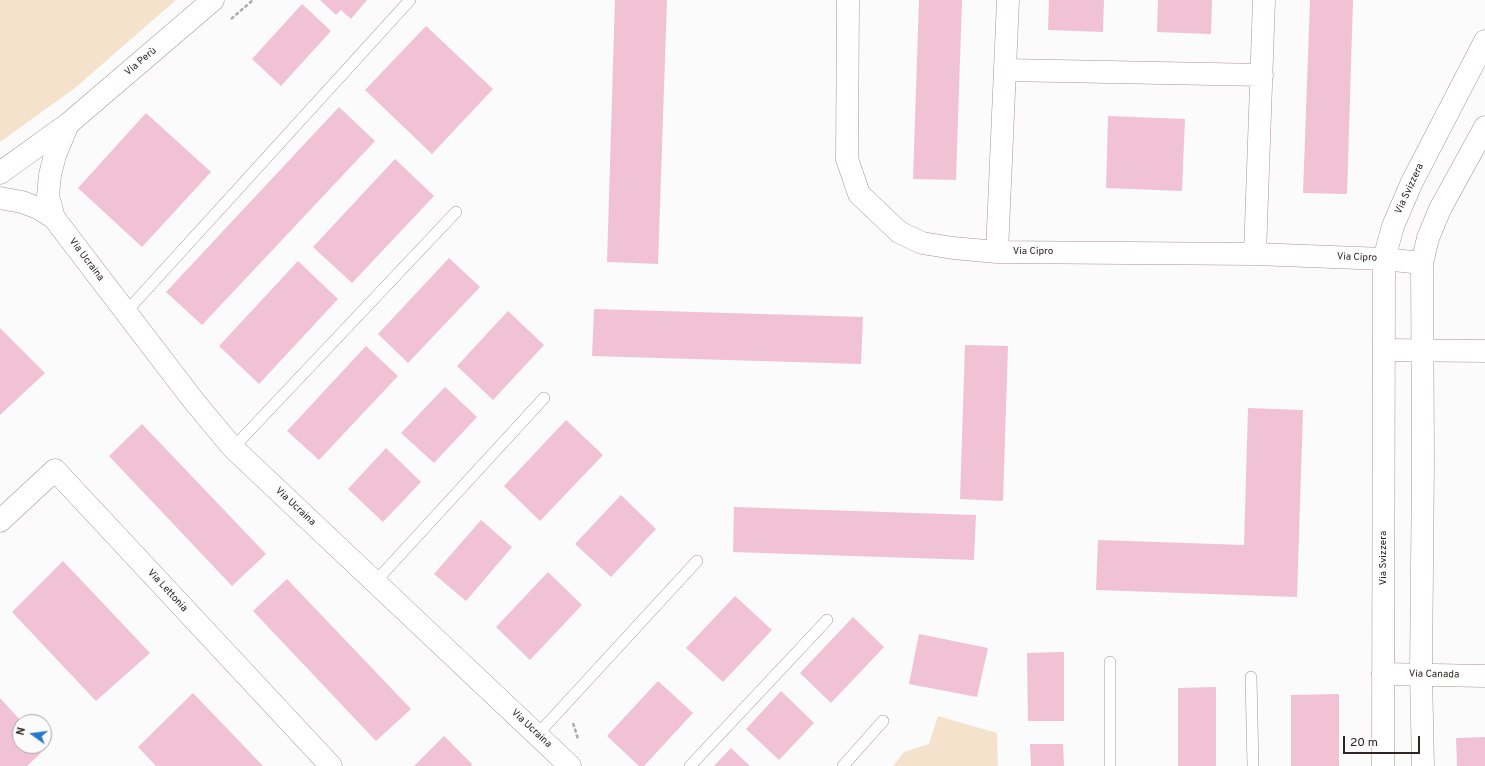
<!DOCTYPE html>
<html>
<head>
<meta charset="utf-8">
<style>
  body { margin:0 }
  #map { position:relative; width:1485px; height:766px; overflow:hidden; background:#fbfbfb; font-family:Overpass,sans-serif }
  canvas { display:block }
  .north { position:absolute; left:12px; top:714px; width:40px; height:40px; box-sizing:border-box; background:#fbfbfb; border:1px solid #a9a5a5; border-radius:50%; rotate:284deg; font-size:11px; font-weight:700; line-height:16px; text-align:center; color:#2d2424 }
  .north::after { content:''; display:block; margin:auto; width:14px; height:18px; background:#2579c8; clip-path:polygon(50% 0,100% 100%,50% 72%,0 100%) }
  .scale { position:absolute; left:1343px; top:736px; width:77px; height:18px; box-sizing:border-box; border:2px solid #2d2424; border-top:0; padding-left:5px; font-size:12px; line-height:14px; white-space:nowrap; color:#2d2424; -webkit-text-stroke:3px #fbfbfb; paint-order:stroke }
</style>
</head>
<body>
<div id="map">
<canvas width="1485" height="766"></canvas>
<div class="north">N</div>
<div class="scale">20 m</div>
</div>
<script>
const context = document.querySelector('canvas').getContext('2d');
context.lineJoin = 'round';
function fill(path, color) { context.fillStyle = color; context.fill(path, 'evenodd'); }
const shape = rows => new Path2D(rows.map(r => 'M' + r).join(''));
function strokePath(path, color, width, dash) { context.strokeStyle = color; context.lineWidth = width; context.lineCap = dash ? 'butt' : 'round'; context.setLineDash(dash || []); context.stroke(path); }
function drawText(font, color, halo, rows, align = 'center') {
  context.font = font + ' Overpass,sans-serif'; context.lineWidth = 4; context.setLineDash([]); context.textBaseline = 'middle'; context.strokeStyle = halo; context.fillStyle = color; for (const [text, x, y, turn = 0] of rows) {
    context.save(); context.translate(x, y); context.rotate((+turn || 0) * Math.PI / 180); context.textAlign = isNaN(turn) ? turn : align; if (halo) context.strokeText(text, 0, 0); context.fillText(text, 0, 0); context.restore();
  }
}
const green = shape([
  [0,0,176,0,75,88,0,142],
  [938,716,997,733,998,766,893,766,904,752,929,744]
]);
const building = shape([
  [320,0,367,0,351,19,341,10,336,15],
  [615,0,667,0,658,264,607,262],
  [919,0,962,0,956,180,913,179],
  [1049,0,1104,0,1103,32,1048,30],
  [1158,0,1212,0,1211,34,1157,32],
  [1310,0,1353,0,1347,194,1303,193],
  [302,4,331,31,281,86,252,59],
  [426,26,493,89,432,154,365,90],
  [339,107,375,141,202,325,166,292],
  [146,113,211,172,142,247,78,188],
  [1108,116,1185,119,1182,191,1106,188],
  [395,159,434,196,352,283,313,247],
  [449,258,480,287,408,363,378,334],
  [298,261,338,299,259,384,219,346],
  [594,309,863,317,861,364,592,356],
  [508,311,544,345,493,400,457,366],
  [0,328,45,373,0,415],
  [965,345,1008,346,1003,501,960,499],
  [366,346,398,376,319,460,287,431],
  [445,387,477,417,434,463,401,433],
  [1248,408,1303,410,1297,597,1096,590,1098,540,1244,545],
  [566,420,603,455,540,521,504,486],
  [142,424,266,554,232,586,109,456],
  [386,448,421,482,383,522,348,489],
  [621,495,656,529,611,577,575,544],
  [734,507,976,515,974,560,733,552],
  [481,520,512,547,466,601,434,574],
  [63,561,150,653,96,701,12,612],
  [548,572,582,605,530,660,496,627],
  [287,579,411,709,376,741,253,611],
  [735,596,772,630,723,682,686,648],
  [853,617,884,647,831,703,800,673],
  [919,634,988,648,977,697,909,684],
  [1064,652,1064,721,1028,721,1027,653],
  [658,681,693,713,644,766,639,766,607,736],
  [1216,687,1216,766,1178,766,1178,688],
  [781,691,814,723,779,760,746,729],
  [193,693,263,766,156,766,138,747],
  [1339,694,1339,766,1291,766,1291,695],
  [0,698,22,722,20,722,20,746,44,746,46,748,27,766,0,766],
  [444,736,472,764,471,766,414,766],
  [1485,737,1485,766,1457,766,1456,738],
  [1030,744,1063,744,1064,766,1031,766],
  [731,748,750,766,714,766]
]);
const path = shape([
  [231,19,253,0],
  [573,723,578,739]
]);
const service = shape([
  [126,312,410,0],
  [233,448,456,212],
  [375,582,544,398],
  [1251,677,1253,766],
  [537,735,697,561],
  [690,766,827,620],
  [843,766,883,721],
  [1110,766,1110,662]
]);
const minor = shape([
  [848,0,847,159,859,194,899,232,922,243,953,248,997,252,1255,254,1384,259,1422,263],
  [1006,70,1262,75],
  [0,198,22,202,38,208,54,218,193,400,233,448,570,766],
  [54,218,48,196,50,175,55,155,68,124],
  [997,252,1008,0],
  [1255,254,1264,0],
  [1385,350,1485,351],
  [0,521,55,470,331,766],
  [1383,674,1485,676]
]);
const tertiary = shape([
  [0,173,68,124,213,0]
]);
const secondary = shape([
  [1383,766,1384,259,1393,226,1412,182,1485,41],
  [1423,766,1421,674,1423,462,1422,263,1428,238,1440,209,1485,127]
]);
const streetNames = [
  ["Via Perù",141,62,-40],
  ["Via Svizzera",1410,189,-65],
  ["Via Cipro",1033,252],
  ["Via Cipro",1357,258,2],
  ["Via Ucraina",86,260,53],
  ["Via Ucraina",295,507,43],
  ["Via Svizzera",1384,558,-90],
  ["Via Lettonia",167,591,47],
  ["Via Canada",1434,675,1],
  ["Via Ucraina",531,729,43]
];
fill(green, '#f4e2cc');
fill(building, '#f1c2d3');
strokePath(service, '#aa9393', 12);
strokePath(minor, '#aa9393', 23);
strokePath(tertiary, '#aa9393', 23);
strokePath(secondary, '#aa9393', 23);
strokePath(path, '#aeabab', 2.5, [4, 2]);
strokePath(service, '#fff', 11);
strokePath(minor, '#fff', 22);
strokePath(tertiary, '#fff', 22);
strokePath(secondary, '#fff', 22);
drawText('10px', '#2d2424', '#fbfbfb', streetNames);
</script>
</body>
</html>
